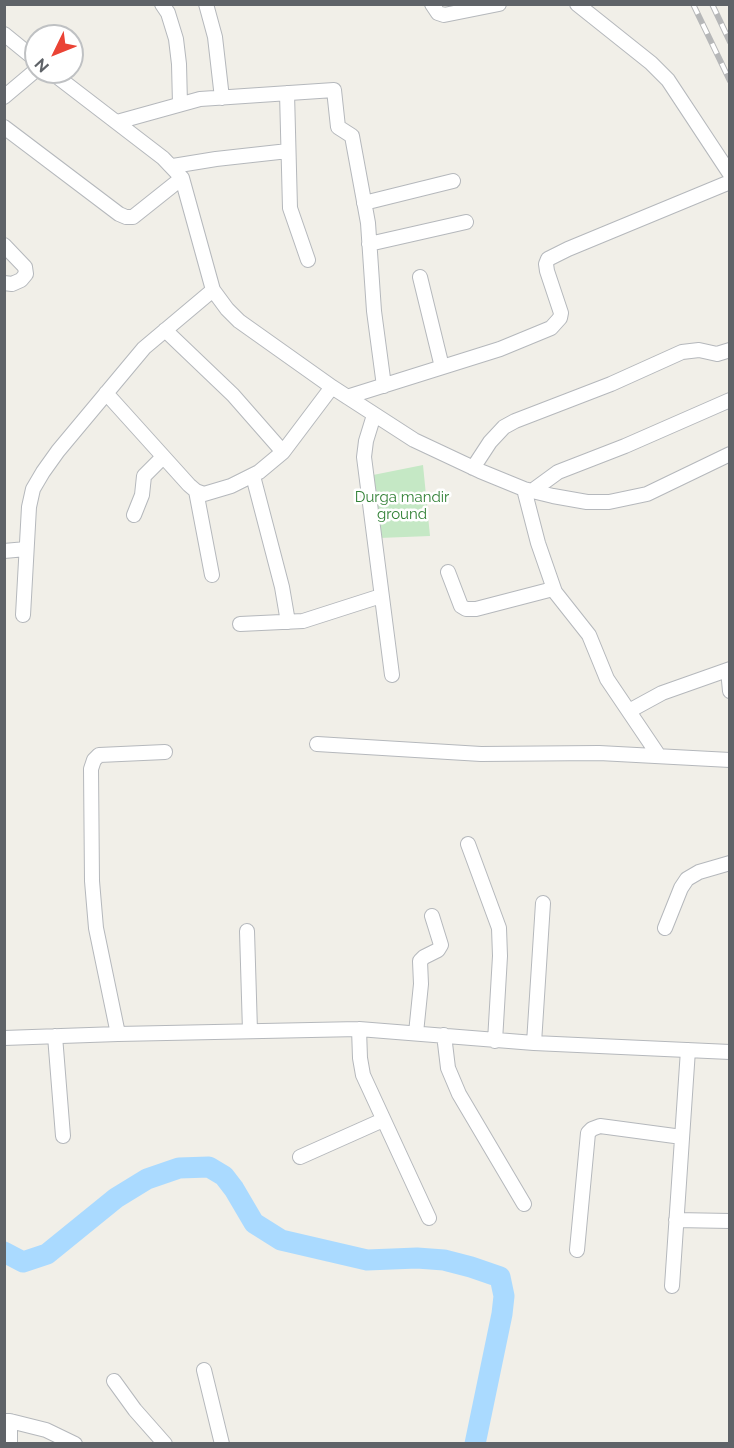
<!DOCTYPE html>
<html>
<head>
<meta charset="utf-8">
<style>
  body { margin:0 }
  #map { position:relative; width:734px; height:1448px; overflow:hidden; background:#f1efe8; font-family:Raleway,sans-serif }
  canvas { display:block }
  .frame { position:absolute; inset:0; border:6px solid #5f6368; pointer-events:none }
  .north { position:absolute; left:24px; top:24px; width:60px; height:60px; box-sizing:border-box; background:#fff; border:2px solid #bfc1c3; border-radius:50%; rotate:227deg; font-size:16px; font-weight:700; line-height:24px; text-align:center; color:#5f6368 }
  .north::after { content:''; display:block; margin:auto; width:21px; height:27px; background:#ea4335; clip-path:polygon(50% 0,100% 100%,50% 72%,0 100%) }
</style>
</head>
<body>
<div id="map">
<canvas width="734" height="1448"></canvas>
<div class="frame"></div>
<div class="north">N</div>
</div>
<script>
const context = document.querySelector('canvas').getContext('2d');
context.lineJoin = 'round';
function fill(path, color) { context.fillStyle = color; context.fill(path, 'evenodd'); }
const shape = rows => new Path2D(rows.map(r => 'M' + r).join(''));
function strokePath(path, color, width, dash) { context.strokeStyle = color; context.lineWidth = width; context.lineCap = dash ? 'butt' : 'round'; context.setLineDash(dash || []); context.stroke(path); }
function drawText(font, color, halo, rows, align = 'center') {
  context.font = font + ' Raleway,sans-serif'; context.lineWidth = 5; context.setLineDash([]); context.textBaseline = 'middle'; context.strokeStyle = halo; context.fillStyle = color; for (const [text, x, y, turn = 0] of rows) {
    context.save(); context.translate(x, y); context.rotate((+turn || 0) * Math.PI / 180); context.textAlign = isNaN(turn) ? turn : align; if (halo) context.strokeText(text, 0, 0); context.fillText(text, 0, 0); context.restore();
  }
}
const green = shape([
  [423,465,430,536,379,538,373,475]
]);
const river = shape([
  [4,1252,23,1262,47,1254,116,1198,147,1179,179,1168,209,1167,224,1176,234,1189,254,1223,281,1240,367,1260,417,1258,444,1260,471,1267,500,1277,504,1296,502,1314,475,1444]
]);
const minor = shape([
  [162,4,168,13,176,39,179,64,180,104],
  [206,4,215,37,222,98],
  [432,4,438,13,444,15,499,4],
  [577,4,651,63,668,80,730,174],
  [4,34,36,60],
  [51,72,163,158,182,178,213,290,227,309,239,321,332,387,414,440,480,471,524,489,553,496,587,502,609,502,647,494,730,454],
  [287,93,290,208,308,260],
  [4,97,36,70],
  [117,122,200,99,334,90,338,127,352,136,368,223,374,311,384,386],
  [4,127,119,214,126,217,133,217,182,178],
  [173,166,216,159,288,151],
  [364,203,453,181],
  [369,244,466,222],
  [4,245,25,267,26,274,21,280,12,284,4,283],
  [420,277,442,367],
  [165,330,233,395,283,452],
  [106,393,189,485,196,491,204,494,231,486,259,472,283,452,332,387],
  [347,397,500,349,551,328,560,318,561,313,547,271,546,264,548,259,568,249,730,182],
  [374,415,366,441,364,457,392,675],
  [473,468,490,442,504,427,515,421,611,384,682,352,699,350,717,354,730,350],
  [253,476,282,587,288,622],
  [524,489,538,543,555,592,589,635,607,679,659,756],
  [196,491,212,575],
  [532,491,558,472,625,446,730,400],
  [134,515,142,495,144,476,163,457],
  [4,551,26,549],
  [448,572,461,606,466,609,476,609,553,589],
  [23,615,29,507,33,489,43,472,58,451,144,348,213,290],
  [240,624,303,621,381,596],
  [728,670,730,691],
  [629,711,662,693,730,669],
  [317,744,481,754,599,753,730,760],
  [468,844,499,928,500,956,495,1041],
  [665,928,681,888,687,879,699,872,730,863],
  [247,931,250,1031],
  [359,1029,360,1058,363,1075,429,1218],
  [416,1033,421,984,420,961,424,957,438,950,441,945,432,916],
  [118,1034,96,928,92,881,91,769,94,760,99,755,165,752],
  [444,1035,448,1068,459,1094,524,1204],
  [55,1036,63,1136],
  [4,1038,118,1034,359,1029,534,1043,730,1052],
  [534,1043,543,903],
  [300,1157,383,1120],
  [676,1220,730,1221],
  [577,1250,588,1133,592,1129,600,1126,682,1137],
  [672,1286,688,1050],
  [204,1370,222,1444],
  [114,1381,135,1410,165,1444],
  [4,1421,10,1421,10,1444],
  [10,1421,46,1430,75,1444]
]);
const rail = shape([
  [693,4,730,81],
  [712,4,730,42]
]);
const parkNames = [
  ["Durga mandir",402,497],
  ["ground",402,514]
];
fill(green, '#c5e8c5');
strokePath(river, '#aadaff', 21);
strokePath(minor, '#b5b8bc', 16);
strokePath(minor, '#fff', 14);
strokePath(rail, '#b6b7b8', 6);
strokePath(rail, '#fff', 4, [11]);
drawText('15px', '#348238', '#fff', parkNames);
</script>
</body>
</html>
